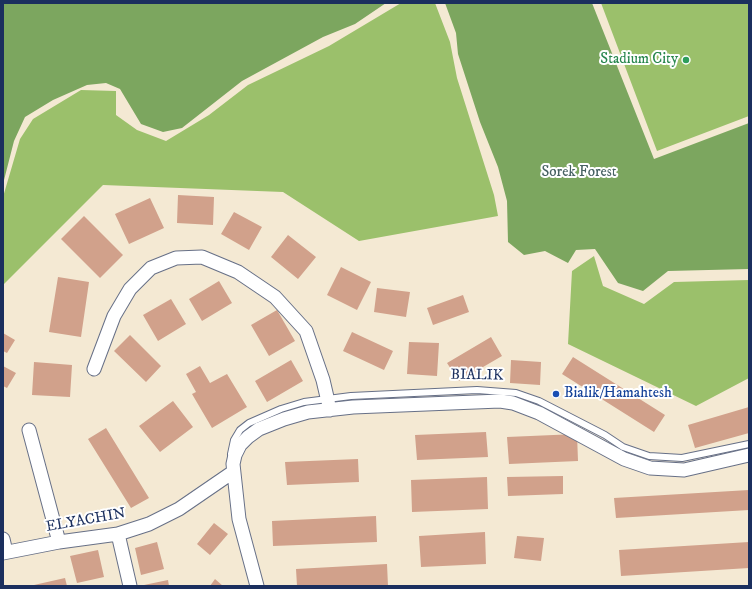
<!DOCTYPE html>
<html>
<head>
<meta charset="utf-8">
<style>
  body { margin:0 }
  #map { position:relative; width:752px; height:589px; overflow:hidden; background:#f4e9d3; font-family:"IM FELL DW Pica",serif }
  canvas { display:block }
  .frame { position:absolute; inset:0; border:4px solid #1b2f5e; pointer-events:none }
</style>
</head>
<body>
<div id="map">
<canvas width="752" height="589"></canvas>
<div class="frame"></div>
</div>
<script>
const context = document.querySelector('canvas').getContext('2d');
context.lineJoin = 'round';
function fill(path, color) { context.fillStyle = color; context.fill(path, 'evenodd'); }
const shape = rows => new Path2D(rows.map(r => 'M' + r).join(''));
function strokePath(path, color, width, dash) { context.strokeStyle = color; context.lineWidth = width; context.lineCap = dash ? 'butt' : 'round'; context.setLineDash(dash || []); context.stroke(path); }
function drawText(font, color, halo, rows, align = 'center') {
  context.font = font + ' "IM FELL DW Pica",serif'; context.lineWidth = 4; context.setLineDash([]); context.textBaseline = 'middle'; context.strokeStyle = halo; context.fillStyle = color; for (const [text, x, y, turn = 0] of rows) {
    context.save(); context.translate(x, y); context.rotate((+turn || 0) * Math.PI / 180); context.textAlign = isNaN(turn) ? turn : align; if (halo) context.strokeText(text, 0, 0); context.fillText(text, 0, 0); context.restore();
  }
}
const green = shape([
  [401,3,435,3,450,42,457,78,494,195,498,216,359,241,283,192,103,185,3,285,3,197,20,139,33,119,81,90,116,91,116,115,137,130,166,141,209,115,248,85,329,46],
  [601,3,749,3,749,116,657,151],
  [594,256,603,286,644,304,674,282,749,280,749,378,696,406,568,344,572,271]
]);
const forest = shape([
  [3,3,386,3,355,24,323,37,242,81,182,128,163,132,141,124,120,89,106,83,87,85,53,100,25,117,14,141,3,184],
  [445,3,592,3,654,159,749,123,749,269,668,271,643,291,618,283,595,249,576,250,568,263,545,251,524,255,508,242,507,201,498,167,480,122,458,54,456,33]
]);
const building = shape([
  [178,195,214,197,213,225,177,223],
  [150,198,164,228,129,244,115,214],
  [234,212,262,227,249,250,221,234],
  [84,216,123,255,100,278,61,239],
  [288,235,316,257,298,279,271,257],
  [341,267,371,282,357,310,327,295],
  [58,277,89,282,81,337,49,332],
  [219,281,232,303,202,321,189,299],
  [377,288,410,292,406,317,374,312],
  [463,295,469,312,433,325,427,308],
  [171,299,186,324,158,341,143,315],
  [277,310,295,341,269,356,251,325],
  [352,332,393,351,384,370,343,351],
  [3,333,15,340,7,353,3,351],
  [130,335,161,366,146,382,114,351],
  [491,337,502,356,459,381,447,363],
  [409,342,439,343,437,376,407,374],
  [573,357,665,415,654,432,562,374],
  [291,360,303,381,267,402,255,381],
  [511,360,541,362,540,385,510,383],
  [34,362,72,365,70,397,32,395],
  [3,366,16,373,7,388,3,386],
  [200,366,210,383,227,374,247,407,212,428,192,394,196,392,186,374],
  [173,401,193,427,160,452,139,426],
  [749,407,749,433,695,448,688,425],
  [106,428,149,498,131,508,88,439],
  [486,432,488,457,417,460,415,435],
  [577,434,578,461,509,464,507,437],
  [358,459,359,482,287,485,285,462],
  [563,476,563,494,508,496,507,477],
  [487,477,488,509,412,512,411,480],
  [749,490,749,510,616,518,614,498],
  [376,516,377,542,273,546,272,521],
  [214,523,228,534,210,555,197,544],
  [485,532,486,564,421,567,419,536],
  [517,536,544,538,541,561,514,558],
  [157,542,164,569,141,575,135,548],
  [749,542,749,568,621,576,619,550],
  [98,550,104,577,77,583,70,556],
  [387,564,388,586,297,586,296,569],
  [65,578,67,586,34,586,34,585],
  [215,579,223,586,210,586],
  [168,580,169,586,144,586,144,585]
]);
const service = shape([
  [231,454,234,440,240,430,249,423,281,409,304,402,351,396,477,390,516,393,539,401,605,435,623,447,649,456,682,458,749,444]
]);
const minor = shape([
  [94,369,114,316,130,289,151,268,176,258,202,257,238,272,275,297,306,331,323,380,330,410],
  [29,430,59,542],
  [118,534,130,586],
  [3,539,6,552],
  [3,553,59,542,118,534,149,524,179,509,233,472],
  [257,586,239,519,233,464,235,455,240,445,248,437,259,429,284,419,308,412,353,407,500,401,513,403,539,413,624,459,650,468,684,470,749,455]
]);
const markers = [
  [686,60,4,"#2e9e5b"],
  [556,394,4,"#1a4fb4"]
];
const leisureNames = [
  ["Stadium City",678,60]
];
const parkNames = [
  ["Sorek Forest",579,173]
];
const streetNames = [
  ["BIALIK",477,376,1],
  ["ELYACHIN",86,521,-10]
];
const transitNames = [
  ["Bialik/Hamahtesh",564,394]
];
fill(green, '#9bc06b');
fill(forest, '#7ca65f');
fill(building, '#d1a18b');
strokePath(service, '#677087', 8);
strokePath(minor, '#677087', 15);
strokePath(service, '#fff', 6);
strokePath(minor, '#fff', 13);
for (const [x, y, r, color] of markers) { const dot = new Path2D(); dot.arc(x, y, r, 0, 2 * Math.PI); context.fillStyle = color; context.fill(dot); strokePath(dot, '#fff', 1.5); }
drawText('15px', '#27864d', '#fff', leisureNames, 'right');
drawText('15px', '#486263', '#fff', parkNames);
drawText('15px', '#1b2f5e', '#fff', streetNames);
drawText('15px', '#164399', '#fff', transitNames, 'left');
</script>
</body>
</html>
